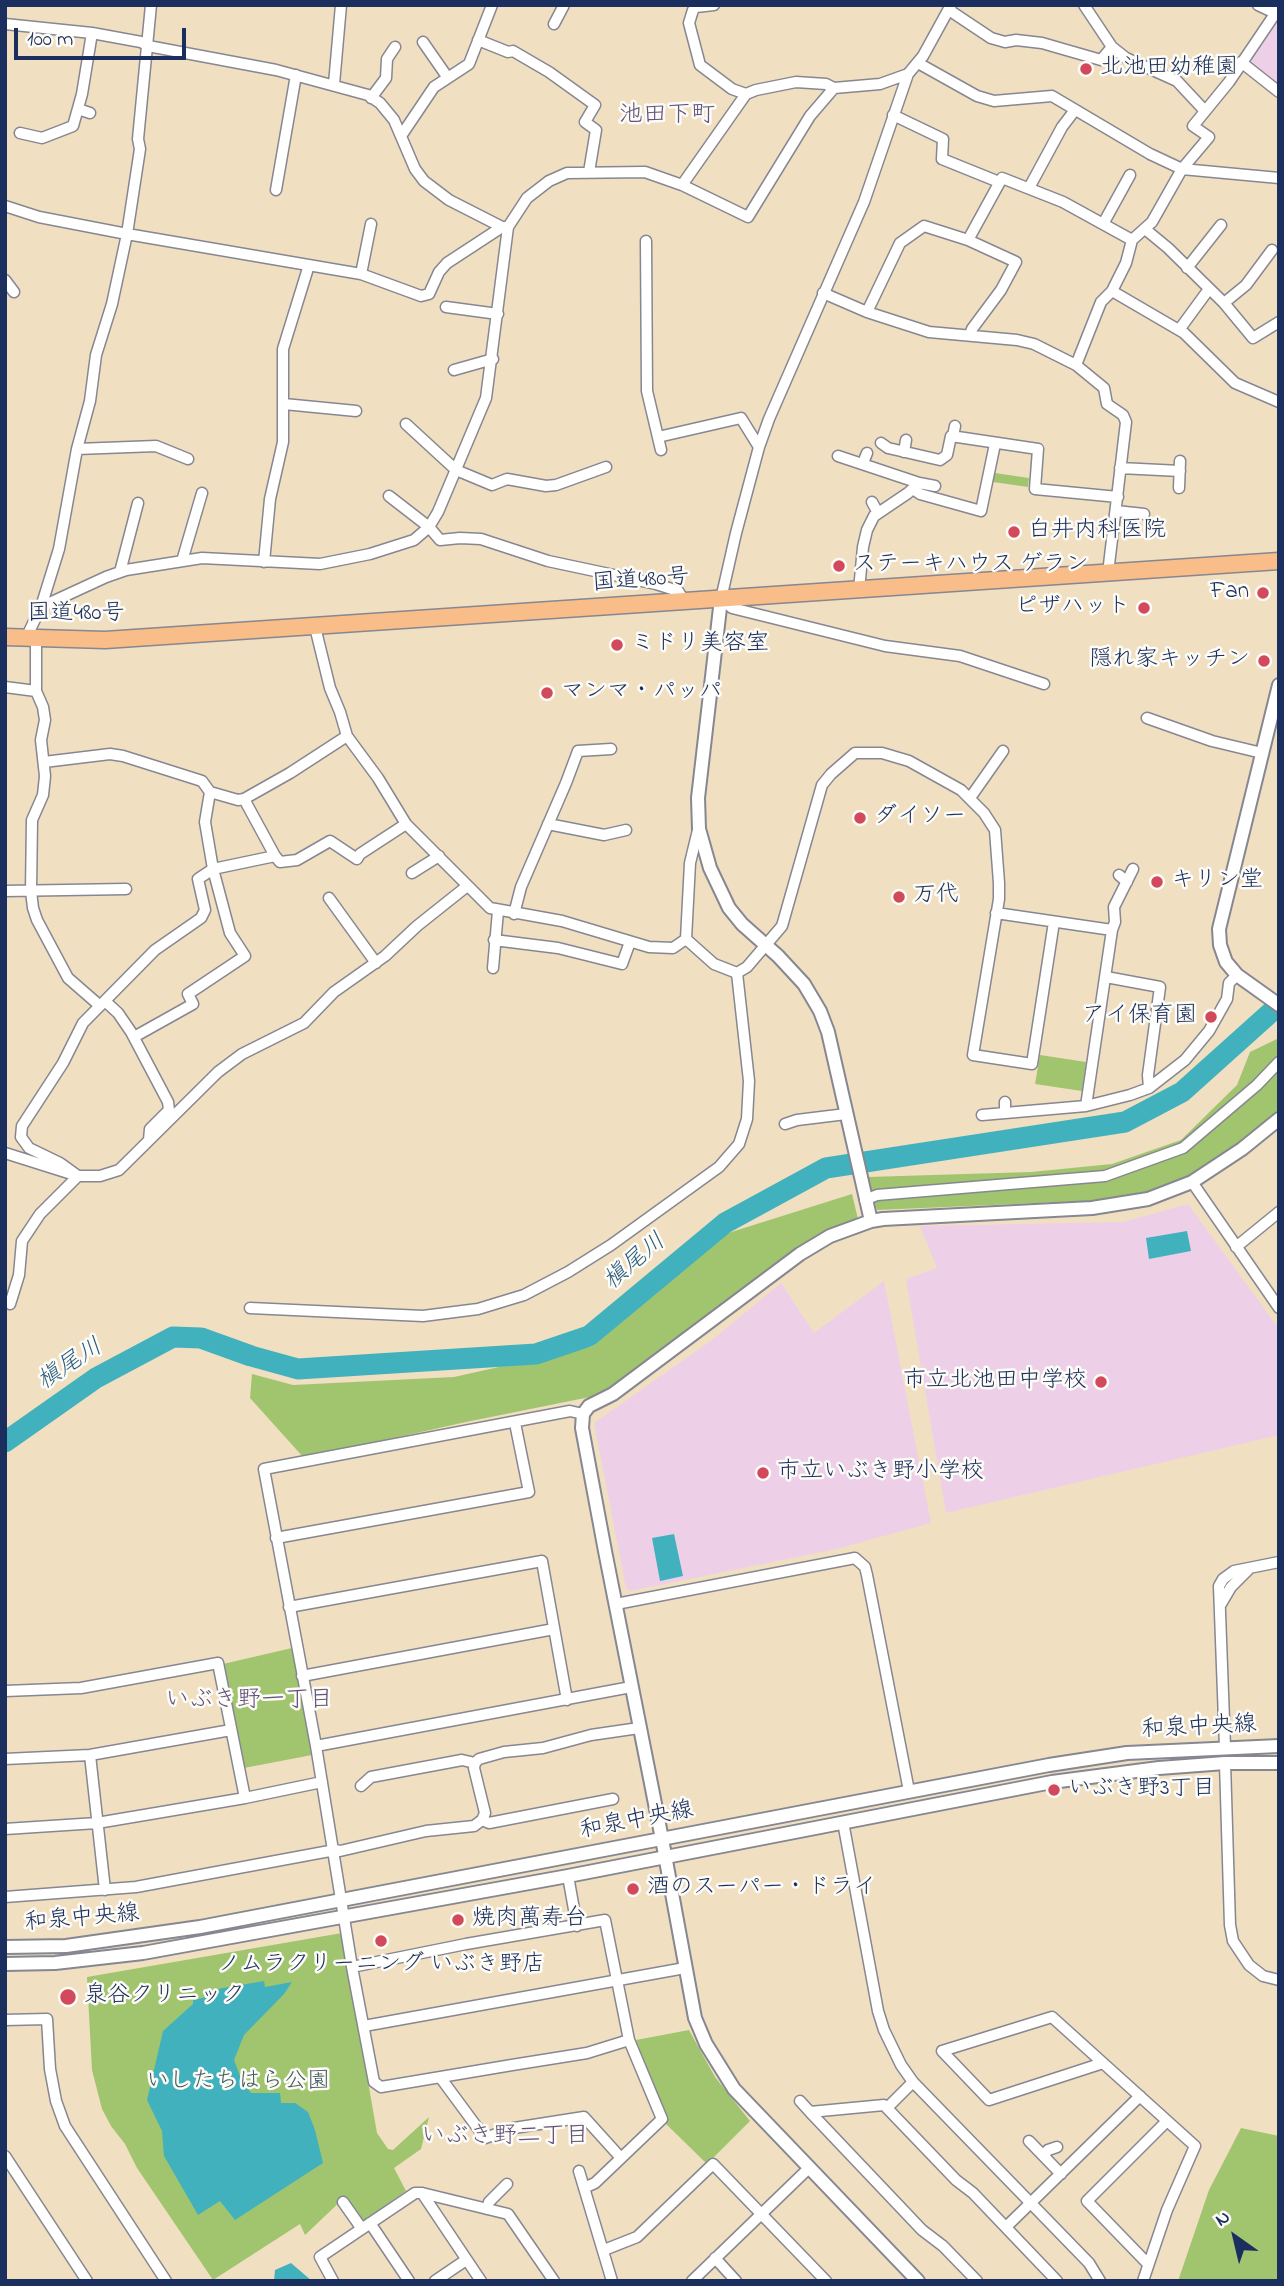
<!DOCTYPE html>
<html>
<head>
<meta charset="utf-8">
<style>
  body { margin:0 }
  #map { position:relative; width:1284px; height:2286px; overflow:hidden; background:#f1dfc1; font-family:"Indie Flower",sans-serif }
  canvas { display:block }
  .frame { position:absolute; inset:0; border:7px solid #1b2f5e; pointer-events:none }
  .north { position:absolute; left:1200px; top:2202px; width:70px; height:70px; -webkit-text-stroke:5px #fdfcf7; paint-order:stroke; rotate:326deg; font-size:19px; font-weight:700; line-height:28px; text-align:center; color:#1b2f5e }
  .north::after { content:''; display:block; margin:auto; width:24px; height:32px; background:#1b2f5e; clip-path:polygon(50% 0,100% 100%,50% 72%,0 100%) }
  .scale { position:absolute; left:14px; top:28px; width:172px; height:32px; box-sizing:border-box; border:4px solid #1b2f5e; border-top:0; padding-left:9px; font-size:21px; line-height:24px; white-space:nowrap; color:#1b2f5e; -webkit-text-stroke:5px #fdfcf7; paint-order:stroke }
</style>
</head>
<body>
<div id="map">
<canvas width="1284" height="2286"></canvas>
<div class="frame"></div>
<div class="north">N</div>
<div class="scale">100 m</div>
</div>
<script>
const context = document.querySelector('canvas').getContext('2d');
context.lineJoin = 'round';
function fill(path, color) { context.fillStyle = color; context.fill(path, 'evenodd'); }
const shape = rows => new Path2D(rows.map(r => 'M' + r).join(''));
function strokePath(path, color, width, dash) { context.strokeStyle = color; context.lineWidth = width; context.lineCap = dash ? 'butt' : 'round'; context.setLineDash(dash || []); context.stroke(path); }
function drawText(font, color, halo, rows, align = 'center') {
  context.font = font + ' "Indie Flower","Klee One",sans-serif'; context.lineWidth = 5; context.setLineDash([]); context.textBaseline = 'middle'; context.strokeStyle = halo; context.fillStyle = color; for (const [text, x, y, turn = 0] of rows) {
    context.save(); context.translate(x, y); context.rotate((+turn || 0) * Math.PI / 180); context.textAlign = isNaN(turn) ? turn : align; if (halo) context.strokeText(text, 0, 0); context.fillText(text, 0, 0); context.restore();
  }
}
const built = shape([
  [1279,15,1279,88,1245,60],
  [1188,1204,1279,1329,1279,1435,946,1513,906,1279,937,1268,920,1226,1123,1222],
  [884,1281,931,1523,836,1549,630,1591,626,1588,594,1423,712,1340,781,1283,814,1333]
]);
const green = shape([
  [995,473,1029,478,1028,487,993,482],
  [1279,1038,1279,1112,1238,1146,1187,1178,1130,1199,877,1210,868,1177,1031,1172,1112,1164,1181,1140,1237,1085,1250,1052],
  [1040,1055,1086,1062,1082,1091,1035,1084],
  [852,1194,858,1219,798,1251,613,1388,590,1397,466,1422,304,1458,250,1398,252,1374,293,1385,454,1377,593,1346,725,1234],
  [292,1648,312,1755,244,1768,223,1664],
  [342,1933,377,2133,388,2149,393,2150,429,2117,421,2149,394,2168,406,2191,363,2221,345,2197,305,2235,300,2224,213,2280,137,2168,125,2144,111,2126,102,2109,92,2070,87,1977],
  [689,2030,715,2077,750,2121,707,2164,665,2123,668,2120,636,2040],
  [1241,2128,1279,2136,1279,2281,1178,2281,1209,2190]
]);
const water = shape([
  [1187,1231,1191,1251,1149,1259,1146,1238],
  [674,1534,683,1576,660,1581,652,1538],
  [264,1981,265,1987,292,1982,284,1994,244,2035,234,2060,242,2081,251,2093,280,2093,281,2103,295,2103,308,2112,315,2130,323,2163,235,2220,220,2201,198,2215,164,2156,162,2131,147,2100,163,2031,193,2004,193,2000,207,1997,206,1991],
  [291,2263,312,2281,274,2281,275,2270]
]);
const river = shape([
  [5,1442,96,1378,173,1337,201,1338,251,1356,298,1369,536,1354,589,1336,725,1223,826,1168,1125,1122,1182,1092,1279,1005]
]);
const minor = shape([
  [714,5,696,7,693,10,689,23,700,65,732,89,746,94],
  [951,5,923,56,908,74,864,202,769,419,759,447,736,533,721,599,732,608,885,646,960,656,1044,684],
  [1084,5,1112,47,1126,58,1177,81,1205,111],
  [1258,5,1275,13],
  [949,10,991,38,1005,42,1016,40,1042,43,1101,60,1112,47],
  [5,24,92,33,141,42,148,46,276,70,368,95,380,103,394,120,415,169,424,181,449,200,502,227,508,227],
  [554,24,564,5],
  [478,40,508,52,513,51,549,72,595,105,585,122,596,130,589,172],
  [423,42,448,78],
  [1241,62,1279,92],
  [918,63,977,96,994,101,1052,96,1150,154,1182,169,1279,178],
  [334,84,341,5],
  [371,98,386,78,387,59,395,47],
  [78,109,90,113],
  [893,115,943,139,942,159,999,182],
  [20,133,42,138,73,126,82,94,92,33],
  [401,136,434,87,469,64,492,5],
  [682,185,746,94,756,90,796,82,826,84,834,88],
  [1029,188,1062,127,1075,110],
  [276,190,296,75],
  [5,206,39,217,127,234,361,274,421,296,429,294,439,272,447,263,502,227],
  [1103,224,1130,175],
  [1145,229,1168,248,1224,303,1253,338,1279,322],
  [968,240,1016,262,1001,290,972,329,970,335],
  [646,241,647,391,661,450],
  [1187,268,1221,225],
  [361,274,371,224],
  [5,280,14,292],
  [1112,291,1184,333,1235,383,1279,402],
  [823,293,867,312,929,332,1017,340,1034,344,1076,365,1104,388,1107,404,1123,415,1126,422,1108,573],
  [1224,303,1246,285,1272,250],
  [446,307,498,314],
  [867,312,900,243,924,226,968,240,1002,178,1063,202,1132,240],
  [1179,330,1209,289],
  [1076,365,1101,302,1112,291,1126,263,1132,240,1152,222,1182,169,1209,137,1193,126,1229,82,1279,8],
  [454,370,493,359],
  [284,404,356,411],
  [406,424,456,470,492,485,507,479,546,486,556,485,606,467],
  [953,436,955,426],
  [658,437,741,418,759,447],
  [881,443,888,448,940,460,947,455,951,436,1038,449,1035,489,1118,497],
  [77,449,156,446,188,459],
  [904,452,906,440],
  [838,456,919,483,908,493,874,516,867,530,863,547,859,590],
  [863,463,867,453],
  [1120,468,1180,471],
  [919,483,935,486],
  [1179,488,1180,461],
  [913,489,920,494,981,511,995,444],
  [389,496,429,527,440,540,460,538,481,539,548,561,656,584,678,591,685,602],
  [872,502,878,513],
  [1116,511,1144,514],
  [182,561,202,493],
  [264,562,270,499,283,442,283,349,309,265],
  [120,572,138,503],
  [41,607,106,577,126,570,202,558,320,564,370,554,414,540,429,527,438,512,486,398,508,227,527,198,549,181,567,173,645,172,682,185,748,217,810,116,834,88,880,84,908,74],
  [26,638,41,607,59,549,77,449,90,401,96,355,112,304,127,234,140,149,138,139,151,5],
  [36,638,36,691,43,707,45,720,41,740,45,776,43,795,32,820,31,891,33,908,37,920,68,978,99,1005],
  [5,687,36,691],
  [1147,718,1212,741,1262,753],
  [347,736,378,778,406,824,490,908,562,921,649,947,673,948,686,939],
  [44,762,110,754,123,756,202,781,210,792],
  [970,798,1003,751],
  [244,799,275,856],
  [548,824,604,835,626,830],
  [698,830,690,863,686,939,714,964,737,973,747,967,782,926,822,785,831,774,855,753,882,753,909,761,961,790,984,813,995,830,999,883,999,899,973,1055,1032,1064,1054,922],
  [412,873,439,856],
  [1119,875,1127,882],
  [5,891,126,889],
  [329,898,376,963],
  [996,913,1112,930,1086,1106],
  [514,914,521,887,566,783,578,751,611,749],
  [1112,930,1115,922,1114,907,1133,869],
  [494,940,558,948,622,964,630,942],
  [493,968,498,911],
  [1106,977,1160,987,1148,1075,1149,1088],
  [106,1002,118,1013,131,1032,168,1102,169,1110,150,1129,149,1140],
  [134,1037,193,1004,188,994,245,956,230,933,213,869,275,856,280,862,297,860,330,841,357,859,360,854,406,824],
  [1005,1113,1005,1102],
  [982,1115,1086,1106,1130,1095,1149,1088,1185,1060,1209,1031,1227,999,1229,983,1237,975],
  [785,1124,797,1120,846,1114],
  [5,1153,78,1176,100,1176,119,1170,218,1072,242,1054,304,1023,334,992,385,956,417,926,466,887],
  [1192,1182,1279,1308],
  [865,1200,877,1195,1105,1176,1183,1148,1257,1085,1279,1062],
  [1236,1247,1279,1212],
  [10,1304,19,1275,22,1241,40,1214,78,1176,60,1163,29,1148,21,1137,22,1126,63,1063,83,1023,155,950,201,918,205,910,198,879,213,869,205,822,210,792,238,800,244,799,290,773,347,736,340,712,330,688,315,627],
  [250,1308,423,1316,478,1309,524,1295,568,1272,611,1245,719,1167,739,1144,747,1119,749,1081,737,973],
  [583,1414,570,1411,264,1469,316,1746,352,1967,374,2082,381,2087,512,2065,587,2053,629,2040],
  [276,1538,529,1492,515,1423],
  [616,1604,855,1558,865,1567,867,1575,909,1791],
  [1221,1604,1231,1587,1248,1570],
  [289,1607,542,1561,567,1700],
  [302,1676,554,1629],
  [5,1691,81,1688,218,1663,245,1798],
  [316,1746,631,1687],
  [1225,1747,1219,1586,1223,1579,1234,1571,1279,1562],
  [90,1755,105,1890],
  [5,1759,90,1755,231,1730],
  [1225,1763,1230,1925,1233,1941,1249,1965,1263,1976,1279,1980],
  [361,1786,371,1777,462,1760,475,1763],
  [482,1820,489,1823,613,1799],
  [843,1822,878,2011,884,2030,901,2065,913,2082,1089,2263,1100,2281],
  [5,1829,97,1823,245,1798,322,1782],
  [568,1876,577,1926],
  [5,1897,136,1887,335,1850,340,1851,426,1831,474,1826,482,1820,485,1813,474,1768,475,1763,479,1759,504,1752,543,1748,591,1735,639,1728],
  [352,1967,466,1944,605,1920,629,2040,662,2119,595,2183,584,2188],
  [5,2020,47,2019,50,2069,56,2101,65,2126,166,2281],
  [364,2026,685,1968],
  [1103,2063,989,2100,942,2051,1052,2017,1195,2146,1167,2210,1143,2281],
  [440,2077,485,2138,514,2128,584,2117,621,2158],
  [800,2101,810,2112],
  [887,2108,913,2082],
  [1029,2141,1061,2174],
  [1044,2155,1048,2150,1057,2147],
  [5,2156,87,2281],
  [579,2171,612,2281],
  [422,2193,481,2281],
  [343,2202,362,2229],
  [487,2209,489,2202,507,2184],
  [370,2223,409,2281],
  [1006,2227,1140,2096],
  [604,2250,637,2237,713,2164,826,2281],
  [715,2258,736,2281],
  [1148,2264,1087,2201,1167,2121],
  [333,2281,320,2257,415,2193,422,2193,508,2214,554,2281],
  [435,2281,466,2260],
  [692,2281,809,2168],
  [977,2281,943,2246,922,2230,810,2112,884,2105,956,2180,973,2193,1057,2281]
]);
const tertiary = shape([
  [721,599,698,798,699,829,710,868,729,908,742,924,778,956,804,984,820,1011,828,1032,871,1221],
  [1279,685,1219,929,1220,945,1226,962,1237,975,1279,1005],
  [5,1947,66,1946,200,1927,1049,1765,1127,1753,1279,1746],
  [5,1964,55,1963,143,1953,568,1876,1052,1782,1159,1768,1225,1763,1279,1763],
  [918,2281,734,2089,706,2044,695,2018,662,1839,605,1551,582,1428,583,1414,589,1406,613,1394,800,1254,830,1236,871,1221,883,1219,1092,1208,1148,1199,1192,1182,1242,1149,1279,1119]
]);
const trunk = shape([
  [5,637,105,640,1279,561]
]);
const markers = [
  [1086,69,7,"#d1495b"],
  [1014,532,7,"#d1495b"],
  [839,566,7,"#d1495b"],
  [1263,593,7,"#d1495b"],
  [1144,608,7,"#d1495b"],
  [617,645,7,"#d1495b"],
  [1264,661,7,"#d1495b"],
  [547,693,7,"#d1495b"],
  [860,818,7,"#d1495b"],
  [1157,882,7,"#d1495b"],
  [899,897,7,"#d1495b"],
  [1211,1017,7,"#d1495b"],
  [1101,1382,7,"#d1495b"],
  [763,1473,7,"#d1495b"],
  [1054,1790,7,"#d1495b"],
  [633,1889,7,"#d1495b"],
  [458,1920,7,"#d1495b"],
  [381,1941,7,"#d1495b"],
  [68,1997,9,"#d1495b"]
];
const poiNames = [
  ["北池田幼稚園",1100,69],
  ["白井内科医院",1028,532],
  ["ステーキハウス ゲラン",853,566],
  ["Fan",1249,593,"right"],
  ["ピザハット",1130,608,"right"],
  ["ミドリ美容室",631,645],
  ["隠れ家キッチン",1250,661,"right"],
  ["マンマ・パッパ",561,693],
  ["ダイソー",874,818],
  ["キリン堂",1171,882],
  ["万代",913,897],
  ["アイ保育園",1197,1017,"right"],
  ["市立北池田中学校",1087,1382,"right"],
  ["市立いぶき野小学校",777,1473],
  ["いぶき野3丁目",1068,1790],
  ["酒のスーパー・ドライ",647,1889],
  ["焼肉萬寿台",472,1920],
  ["ノムラクリーニング いぶき野店",381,1966,"center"],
  ["泉谷クリニック",84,1997]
];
const streetNames = [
  ["国道480号",641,582,-4],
  ["国道480号",76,615],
  ["和泉中央線",1199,1729,-3],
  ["和泉中央線",637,1822,-11],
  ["和泉中央線",82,1920,-5]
];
const parkNames = [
  ["いしたちはら公園",238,2083]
];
const neighbourhoodNames = [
  ["池田下町",667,117],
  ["いぶき野一丁目",249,1702],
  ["いぶき野二丁目",505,2138]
];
const waterNames = [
  ["槇尾川",636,1263,-40],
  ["槇尾川",71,1366,-33]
];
fill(built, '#edd0e8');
fill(green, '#a1c56f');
fill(water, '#41b1bd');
strokePath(river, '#41b1bd', 21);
strokePath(minor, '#868790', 13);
strokePath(tertiary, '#868790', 16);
strokePath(trunk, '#868790', 19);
strokePath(minor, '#fff', 10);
strokePath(tertiary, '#fff', 12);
strokePath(trunk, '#f8bd89', 16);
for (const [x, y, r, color] of markers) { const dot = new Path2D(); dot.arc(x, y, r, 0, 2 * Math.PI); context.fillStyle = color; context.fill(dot); strokePath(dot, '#fdfcf7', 2.5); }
drawText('23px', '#1b2f5e', '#fdfcf7', poiNames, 'left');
drawText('23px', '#1b2f5e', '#fdfcf7', streetNames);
drawText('23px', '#435c63', '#fdfcf7', parkNames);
drawText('24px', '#63547f', '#fdfcf7', neighbourhoodNames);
drawText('italic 24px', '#285c7f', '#fdfcf7', waterNames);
</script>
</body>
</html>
